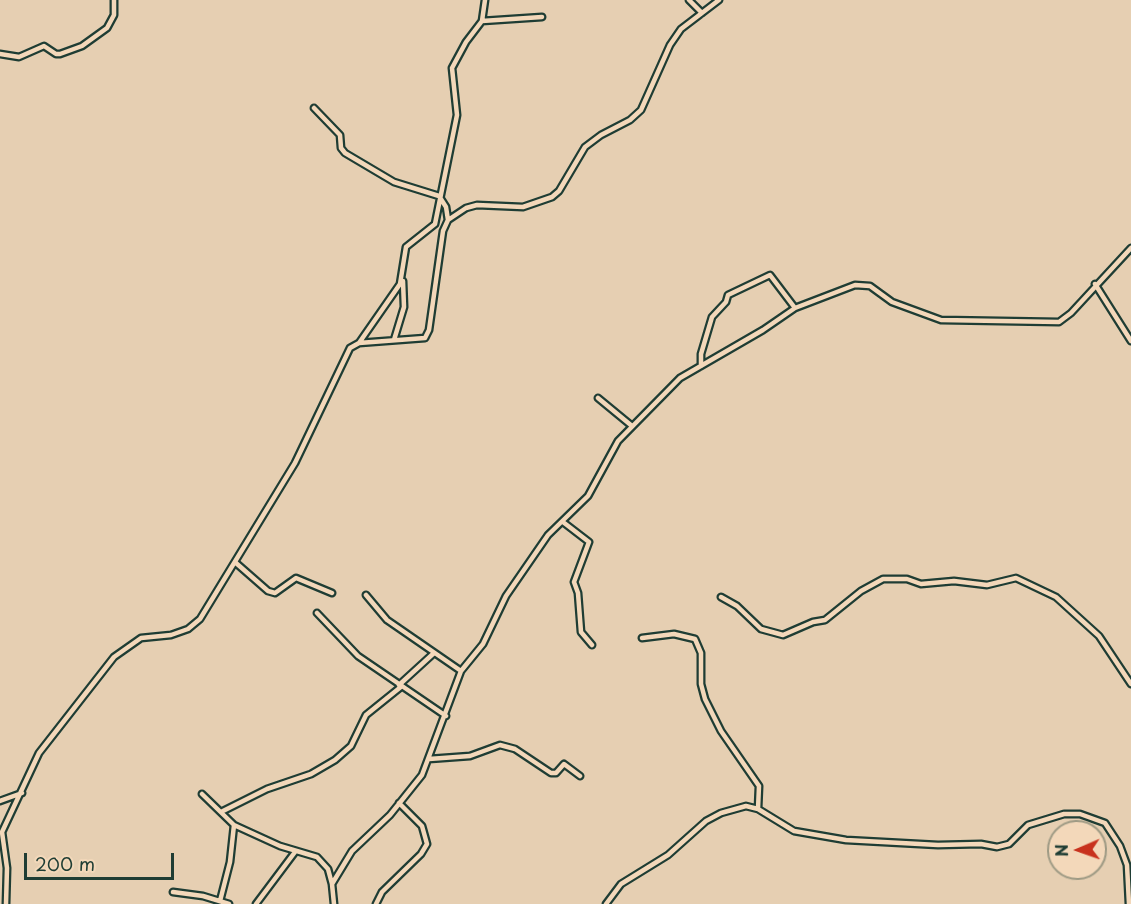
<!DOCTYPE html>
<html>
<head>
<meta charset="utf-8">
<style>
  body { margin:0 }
  #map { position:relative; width:1131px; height:904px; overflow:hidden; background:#e6cfb2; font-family:"Playpen Sans",sans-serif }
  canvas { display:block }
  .north { position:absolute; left:1047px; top:820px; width:60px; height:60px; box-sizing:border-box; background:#f3d8ba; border:2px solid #9e9a84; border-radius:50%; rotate:268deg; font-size:16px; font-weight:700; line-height:24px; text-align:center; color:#1f3d34 }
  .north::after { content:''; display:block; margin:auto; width:21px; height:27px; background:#c8321e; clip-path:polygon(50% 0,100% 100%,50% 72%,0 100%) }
  .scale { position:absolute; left:24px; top:853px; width:150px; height:27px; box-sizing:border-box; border:3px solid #1f3d34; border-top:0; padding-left:8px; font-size:18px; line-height:21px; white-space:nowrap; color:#1f3d34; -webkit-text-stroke:4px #f3d8ba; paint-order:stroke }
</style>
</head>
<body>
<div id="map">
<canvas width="1131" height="904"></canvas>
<div class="north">N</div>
<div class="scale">200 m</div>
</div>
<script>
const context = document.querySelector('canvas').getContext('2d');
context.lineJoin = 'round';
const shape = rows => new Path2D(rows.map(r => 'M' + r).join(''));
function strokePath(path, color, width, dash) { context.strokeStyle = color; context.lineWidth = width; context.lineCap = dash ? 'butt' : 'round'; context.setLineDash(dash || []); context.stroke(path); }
const street = shape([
  [689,0,702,13],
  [482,21,542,17],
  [0,54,19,57,44,46,56,54,60,54,82,46,107,28,114,15,114,0],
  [314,108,340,135,341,148,345,153,394,182,439,196,446,207,448,220],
  [1095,284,1131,341],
  [394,340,404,307,403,281],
  [359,343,400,284,406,247,435,224,457,115,452,68,466,42,482,21,485,0],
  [701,366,701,354,712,317,726,302,728,295,770,275,795,308],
  [598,398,632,426],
  [563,522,589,542,574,582,578,593,581,632,592,645],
  [236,563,268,591,275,593,296,578,332,593],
  [366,595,387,620,461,671],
  [721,597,737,606,761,629,783,635,813,622,825,620,861,591,883,579,907,579,921,584,954,581,987,585,1016,578,1056,597,1099,636,1131,684],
  [317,613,358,656,446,716],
  [642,638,674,634,695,639,701,653,701,684,705,699,721,731,759,786,758,809],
  [399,685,434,653],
  [429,759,470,756,500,745,515,749,551,773,556,773,564,764,580,776],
  [202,794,234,825,280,846,317,857,328,869,332,884],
  [0,801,22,793],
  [221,812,267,789,311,774,335,760,351,746,366,715,402,686],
  [173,892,203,896,229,904],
  [220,901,230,862,234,825],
  [6,904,7,868,2,832,39,753,114,657,141,638,171,635,188,629,200,619,295,463,350,348,359,343,425,338,429,330,443,231,448,220,466,208,477,205,523,207,552,197,559,191,585,147,601,135,630,120,641,110,670,45,681,29,719,0],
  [256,904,295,852],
  [334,904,332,884,352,851,390,815,422,775,461,671,483,644,506,596,548,535,588,496,618,441,680,378,763,330,795,308,855,285,870,286,892,302,941,320,1059,322,1071,313,1131,248],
  [376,904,382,892,421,854,427,844,422,826,399,803],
  [606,904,621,884,668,855,706,821,721,813,746,806,758,809,794,831,846,840,938,845,981,844,997,847,1009,844,1028,825,1064,814,1080,814,1105,823,1120,846,1127,865,1129,904]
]);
strokePath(street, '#1f3d34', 9);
strokePath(street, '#f3d8ba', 4.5);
</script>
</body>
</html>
